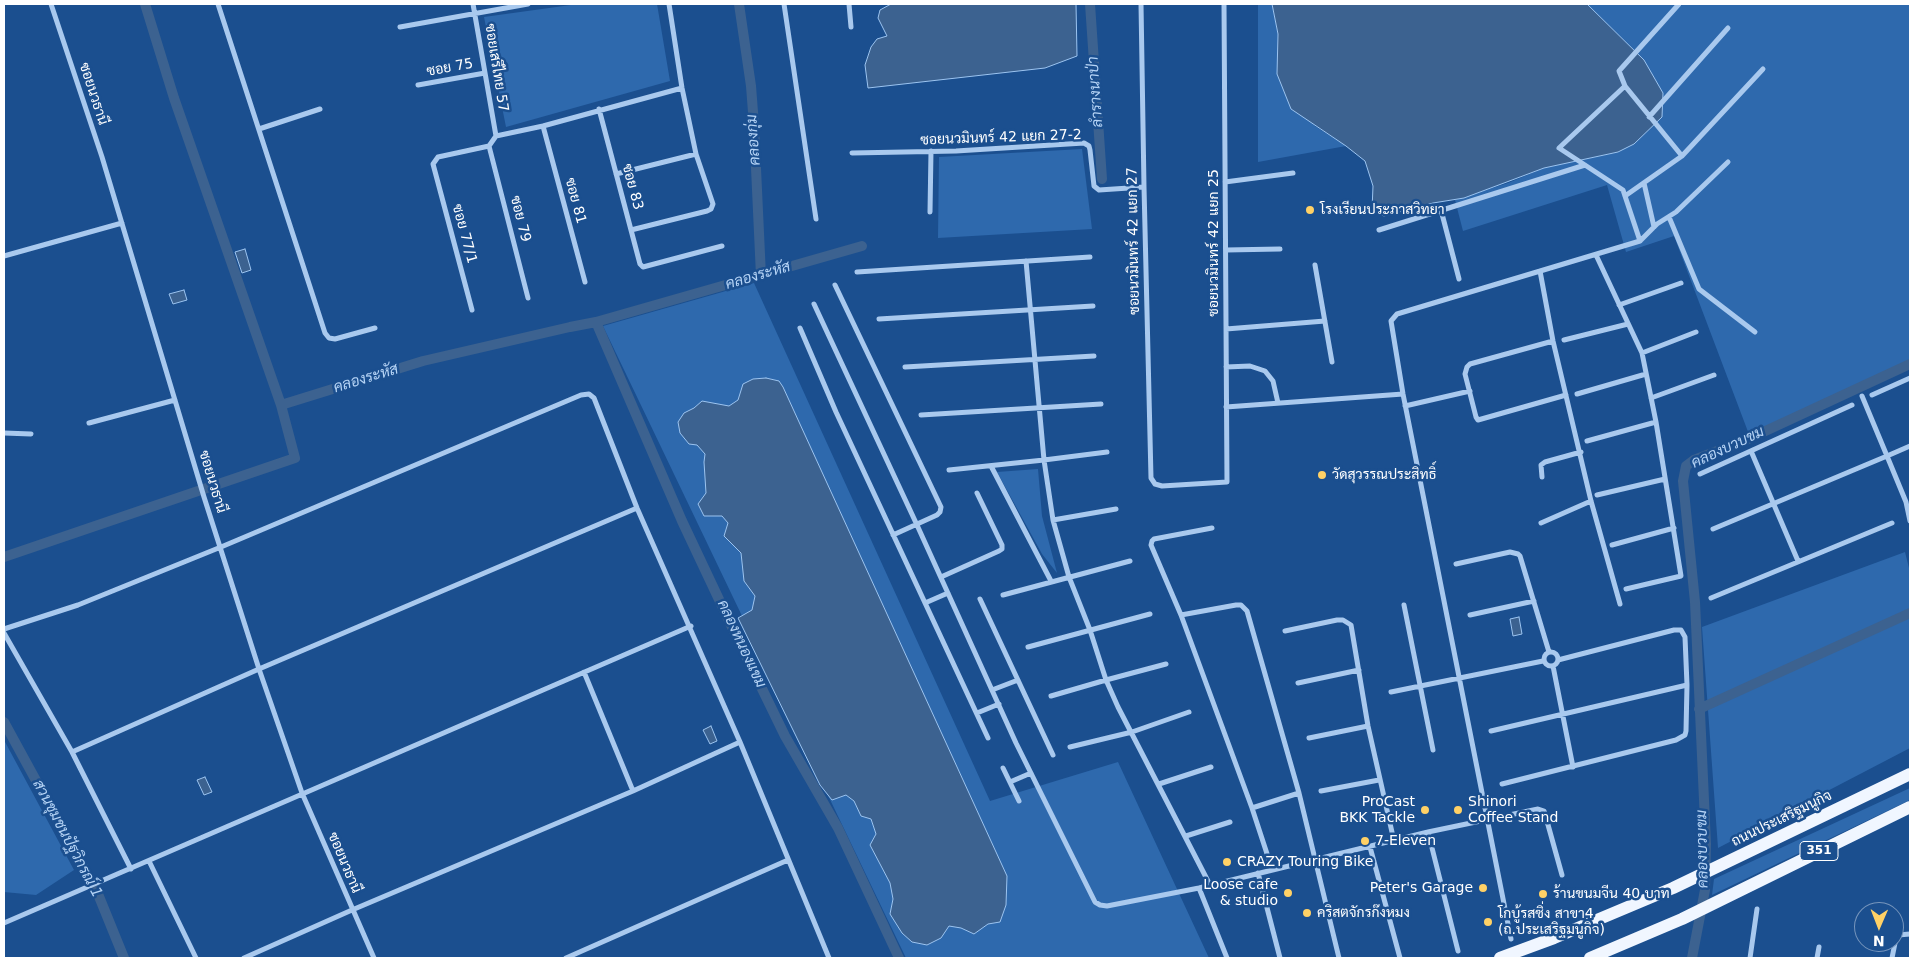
<!DOCTYPE html>
<html>
<head>
<meta charset="utf-8">
<style>
  body { margin:0 }
  #map { position:relative; width:1914px; height:962px; overflow:hidden; background:#1b4f8f; font-family:"DejaVu Sans",sans-serif }
  canvas { display:block }
  .frame { position:absolute; inset:0; border:5px solid #fff; pointer-events:none }
  .north { position:absolute; left:1854px; top:902px; width:50px; height:50px; box-sizing:border-box; background:#1b4f8f; border:1px solid #7695bc; border-radius:50%; rotate:181deg; font-size:14px; font-weight:700; line-height:20px; text-align:center; color:#fff }
  .north::after { content:''; display:block; margin:auto; width:18px; height:22px; background:#ffd166; clip-path:polygon(50% 0,100% 100%,50% 72%,0 100%) }
</style>
</head>
<body>
<div id="map">
<canvas width="1914" height="962"></canvas>
<div class="frame"></div>
<div class="north">N</div>
</div>
<script>
const context = document.querySelector('canvas').getContext('2d');
context.lineJoin = 'round';
function fill(path, color) { context.fillStyle = color; context.fill(path, 'evenodd'); }
const shape = rows => new Path2D(rows.map(r => 'M' + r).join(''));
function strokePath(path, color, width, dash) { context.strokeStyle = color; context.lineWidth = width; context.lineCap = dash ? 'butt' : 'round'; context.setLineDash(dash || []); context.stroke(path); }
function drawText(font, color, halo, rows, align = 'center') {
  context.font = font + ' "DejaVu Sans",Sarabun,sans-serif'; context.lineWidth = 5; context.setLineDash([]); context.textBaseline = 'middle'; context.strokeStyle = halo; context.fillStyle = color; for (const [text, x, y, turn = 0] of rows) {
    context.save(); context.translate(x, y); context.rotate((+turn || 0) * Math.PI / 180); context.textAlign = isNaN(turn) ? turn : align; if (halo) context.strokeText(text, 0, 0); context.fillText(text, 0, 0); context.restore();
  }
}
const green = shape([
  [578,4,657,4,670,81,506,127,484,17],
  [1258,4,1272,4,1278,34,1277,52,1315,126,1346,146,1258,162],
  [1587,4,1910,4,1910,360,1750,437,1674,236,1626,252,1607,185,1463,231,1455,200,1508,183,1544,168,1619,152,1644,60],
  [1082,149,1092,229,938,238,939,157],
  [754,283,990,801,1118,762,1209,958,906,958,603,326],
  [1038,469,1042,516,1057,573,1042,554,997,472],
  [1905,552,1910,572,1910,748,1718,848,1702,627],
  [4,740,74,870,36,895,4,892],
  [1910,788,1910,800,1712,895,1714,879]
]);
const water = shape([
  [891,4,1076,4,1077,56,1045,68,868,88,865,65,871,47,877,39,887,36,878,18,880,10,891,4],
  [1272,4,1587,4,1644,60,1663,93,1662,117,1634,144,1618,152,1544,168,1464,198,1433,203,1384,216,1372,210,1373,186,1365,161,1346,146,1291,109,1277,74,1278,34,1272,4],
  [245,249,251,270,242,273,235,252,245,249],
  [184,290,187,300,173,304,169,294,184,290],
  [766,378,779,381,783,387,1007,876,1006,905,1000,922,988,924,974,934,961,928,949,926,941,938,927,945,912,942,902,933,890,914,893,899,890,883,870,845,876,834,871,819,861,816,854,801,846,795,832,800,820,785,738,618,752,610,755,596,744,581,741,553,724,536,728,523,722,516,704,516,698,504,706,493,704,462,705,454,697,445,689,444,680,433,678,422,684,413,694,408,702,401,729,406,738,400,743,384,753,379,766,378],
  [1519,617,1522,634,1513,636,1510,619,1519,617],
  [711,726,717,741,710,744,703,730,711,726],
  [205,777,212,792,204,795,197,780,205,777]
]);
const canal = shape([
  [145,4,174,98,281,405,423,361,570,327,596,322,862,246],
  [739,4,751,86,754,125,761,276],
  [1090,4,1102,179],
  [596,322,682,521,732,627,785,736,838,828,899,958],
  [4,557,295,458,281,405],
  [1699,709,1910,613],
  [4,722,98,894,124,958],
  [1692,958,1705,890,1706,844,1695,602,1683,481,1686,466,1694,460,1746,440,1910,364]
]);
const street = shape([
  [51,4,102,157,204,497,259,669,302,793,374,958],
  [218,4,325,333,329,338,335,339,375,328],
  [473,4,496,136],
  [784,4,816,219],
  [849,4,851,27],
  [1141,4,1144,187,1151,478,1155,484,1162,486,1227,482,1224,4],
  [400,27,528,4],
  [418,85,485,73],
  [1625,86,1682,156],
  [599,109,640,264,643,267,722,246],
  [1649,117,1728,28],
  [543,126,585,282],
  [259,129,320,109],
  [496,136,543,126,682,88],
  [489,146,528,298],
  [852,153,956,151,1084,143,1089,146,1090,150,1094,186,1099,190,1144,187],
  [616,174,696,154],
  [1225,182,1293,173],
  [1644,183,1654,227],
  [1625,196,1682,156,1763,69],
  [1441,210,1459,279],
  [930,212,931,151],
  [1669,217,1699,289,1755,332],
  [631,230,707,211,711,209,713,204,696,154,682,88,669,4],
  [1379,230,1585,165],
  [1640,241,1623,190,1559,148,1625,86,1619,71,1679,4],
  [1226,250,1280,249],
  [4,256,122,223],
  [1026,261,1044,460,1053,520,1069,577,1090,630,1106,680,1118,707,1210,885],
  [1315,265,1332,362],
  [1540,271,1553,341,1591,501,1620,604],
  [857,272,1090,257],
  [835,285,941,507,940,512,937,515,893,535],
  [814,304,917,525,1016,743,1095,902,1100,905,1107,906,1199,888,1428,832,1538,809,1544,811,1545,814,1562,875],
  [1619,305,1681,283],
  [472,310,433,164,438,157,489,146,496,136],
  [879,319,1093,306],
  [800,328,836,412,988,738],
  [1226,329,1325,321],
  [1564,340,1628,324],
  [1553,341,1470,364,1467,367,1465,374,1476,417,1478,420,1566,395],
  [1642,353,1696,332],
  [905,367,1094,356],
  [1226,367,1250,366,1265,371,1273,381,1278,403],
  [1577,394,1646,374],
  [1872,395,1910,378],
  [1651,398,1714,375],
  [1405,406,1470,391],
  [1226,407,1403,394],
  [921,415,1101,404],
  [89,423,175,400],
  [4,433,31,434],
  [1587,441,1656,422,1642,353,1596,255],
  [1910,446,1887,456,1906,502,1910,521],
  [1751,451,1798,561],
  [991,466,1051,581],
  [949,470,1044,460,1107,452],
  [1700,474,1852,405],
  [1542,477,1541,465,1545,462,1581,452],
  [1597,495,1665,479],
  [1053,520,1116,509],
  [1541,523,1591,501],
  [1212,528,1154,539,1152,541,1151,545,1181,615,1252,808,1272,869],
  [1713,529,1887,456,1862,396],
  [1612,545,1674,528],
  [1456,564,1510,552,1518,554,1520,556,1549,652],
  [941,577,999,551,1002,549,1002,545,977,493],
  [1626,589,1681,576,1656,422],
  [1003,595,1130,561],
  [1711,598,1892,523],
  [980,599,1053,755],
  [925,603,948,593],
  [1404,605,1433,750],
  [1181,615,1236,605,1241,605,1247,611,1299,793,1339,958],
  [1470,615,1534,601],
  [4,629,78,605,221,547,581,395,589,394,594,398,637,508,740,742,829,958],
  [1285,631,1337,620,1343,620,1351,625,1368,726,1394,841],
  [4,633,72,752,131,869],
  [1028,647,1150,614],
  '1544 659a7 7 0 1 1 14 0a7 7 0 1 1-14 0Z',
  [1553,666,1573,767],
  [584,672,633,791],
  [1298,683,1359,670],
  [992,690,1018,680],
  [1391,692,1543,661],
  [1051,696,1106,680,1166,664],
  [977,713,999,704],
  [1491,731,1687,685],
  [1309,738,1368,726],
  [1070,747,1132,732,1189,712],
  [72,752,259,669,637,508],
  [1003,768,1019,801],
  [1010,782,1031,773],
  [1159,784,1211,767],
  [1502,784,1676,740,1685,735,1686,731,1687,685,1685,637,1681,630,1674,630,1558,660],
  [1321,791,1379,780],
  [1252,808,1299,793],
  [1428,832,1458,951],
  [1186,836,1230,822],
  [1370,847,1400,958],
  [149,861,196,958],
  [1258,873,1280,958],
  [1199,888,1227,958],
  [4,923,691,626],
  [1511,939,1403,394,1391,321,1397,314,1640,241,1657,224,1676,212,1728,162],
  [244,958,352,910,633,791,740,742],
  [566,958,788,860],
  [1750,958,1757,909],
  [1817,958,1819,947],
  [1892,958,1896,938,1898,935,1910,934]
]);
const primary = shape([
  [1500,958,1554,938,1673,888,1910,774],
  [1590,958,1682,919,1910,807]
]);
const markers = [
  [1310,210,5,"#ffd166"],
  [1322,475,5,"#ffd166"],
  [1425,810,5,"#ffd166"],
  [1458,810,5,"#ffd166"],
  [1365,841,5,"#ffd166"],
  [1227,862,5,"#ffd166"],
  [1483,888,5,"#ffd166"],
  [1288,893,5,"#ffd166"],
  [1543,894,5,"#ffd166"],
  [1307,913,5,"#ffd166"],
  [1488,922,5,"#ffd166"]
];
const shields = [
  [1819,851,38]
];
const shieldNames = [
  ["351",1819,851]
];
const streetNames = [
  ["ซอย 75",450,68,-10],
  ["ซอยเสรีไทย 57",496,68,81],
  ["ซอยนวธานี",93,94,72],
  ["ซอยนวมินทร์ 42 แยก 27-2",1001,138,-2],
  ["ซอย 83",632,187,75],
  ["ซอย 81",575,201,75],
  ["ซอย 79",520,219,76],
  ["ซอย 77/1",464,234,75],
  ["ซอยนวมินทร์ 42 แยก 27",1134,241,-91],
  ["ซอยนวมินทร์ 42 แยก 25",1214,243,-90],
  ["ซอยนวธานี",212,482,73],
  ["ถนนประเสริฐมนูกิจ",1782,819,-26],
  ["ซอยนวธานี",344,863,67]
];
const poiNames = [
  ["โรงเรียนประภาสวิทยา",1320,210],
  ["วัดสุวรรณประสิทธิ์",1332,475],
  ["ProCast",1415,802,"right"],
  ["BKK Tackle",1415,818,"right"],
  ["Shinori",1468,802],
  ["Coffee Stand",1468,818],
  ["7-Eleven",1375,841],
  ["CRAZY Touring Bike",1237,862],
  ["Loose cafe",1278,885,"right"],
  ["& studio",1278,901,"right"],
  ["Peter's Garage",1473,888,"right"],
  ["ร้านขนมจีน 40 บาท",1553,894],
  ["คริสตจักรก๊งหมง",1317,913],
  ["โกบู้รสซิ่ง สาขา4",1498,914],
  ["(ถ.ประเสริฐมนูกิจ)",1498,930]
];
const waterNames = [
  ["ลำรางนาป่า",1096,92,-94],
  ["คลองกุ่ม",754,140,-94],
  ["คลองระหัส",758,276,-16],
  ["คลองระหัส",366,379,-17],
  ["คลองบวบขม",1728,448,-25],
  ["คลองหนองแขม",741,644,65],
  ["สวนชุมชนปัฐวิกรณ์ 1",67,839,62],
  ["คลองบวบขม",1703,849,-91]
];
fill(green, '#2e69ad');
fill(water, '#3c6290');
strokePath(water, '#9cc4f0', 1);
strokePath(canal, '#3c6290', 10);
strokePath(street, '#a9c9ee', 5);
strokePath(primary, '#f0f6ff', 12);
for (const [x, y, r, color] of markers) { const dot = new Path2D(); dot.arc(x, y, r, 0, 2 * Math.PI); context.fillStyle = color; context.fill(dot); strokePath(dot, '#1b4f8f', 2); }
for (const [x, y, w] of shields) { const box = new Path2D(); box.roundRect(x - w / 2, y - 9.5, w, 19, 4); context.fillStyle = '#1b4f8f'; context.fill(box); strokePath(box, '#fff', 1); }
drawText('bold 12px', '#fff', null, shieldNames);
drawText('14px', '#fff', '#1b4f8f', streetNames);
drawText('14px', '#fff', '#1b4f8f', poiNames, 'left');
drawText('italic 15px', '#b5d3f5', '#1b4f8f', waterNames);
</script>
</body>
</html>
